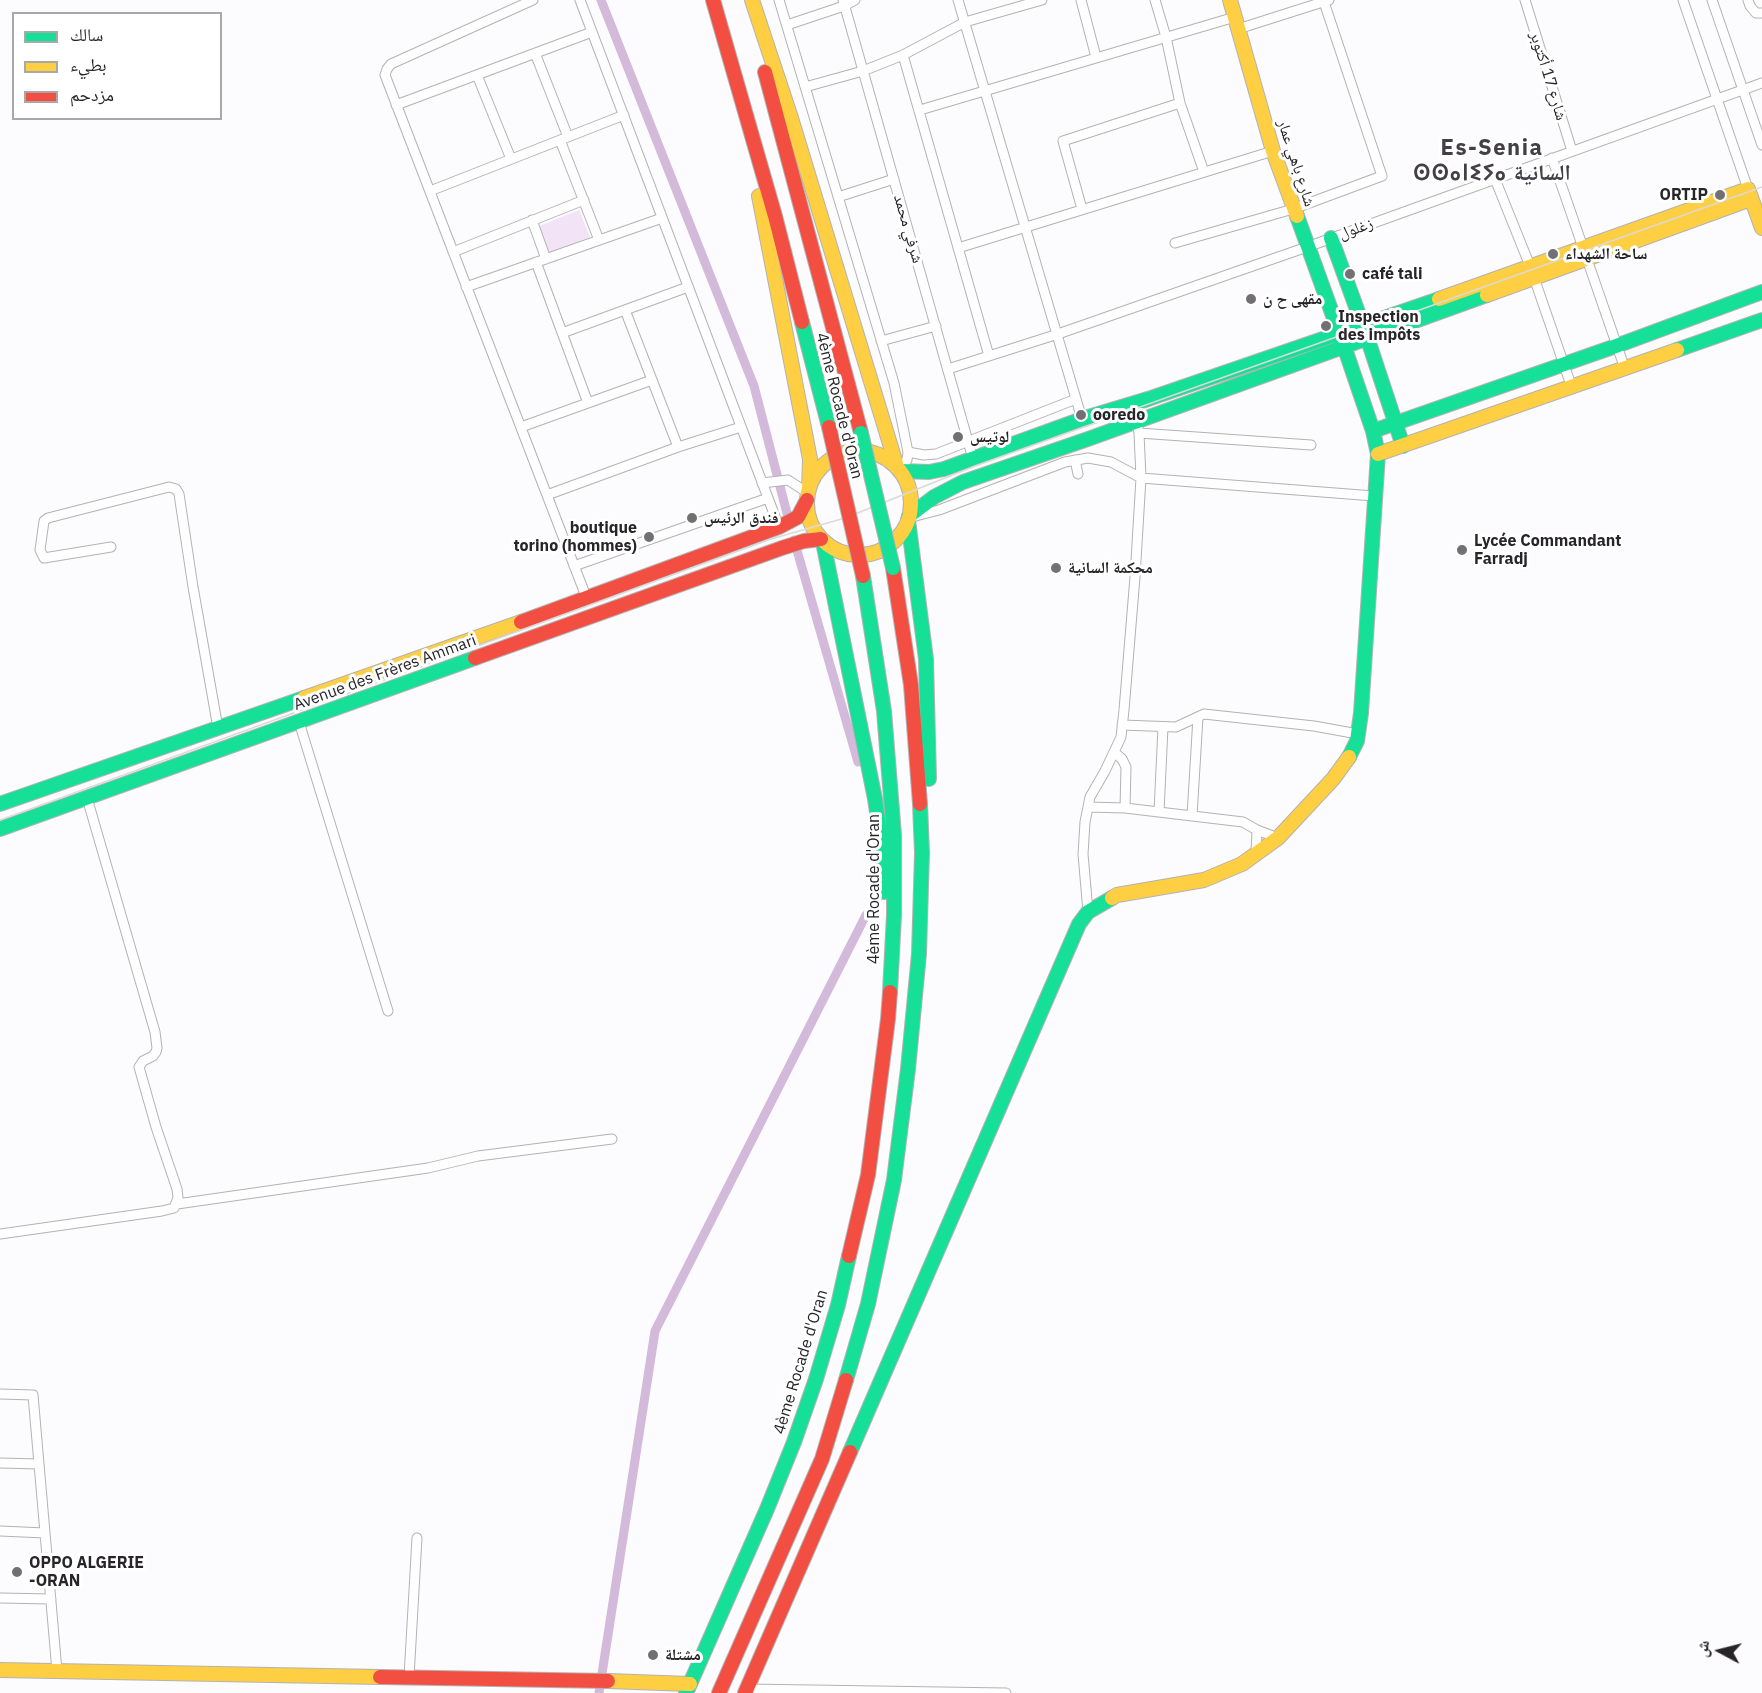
<!DOCTYPE html>
<html>
<head>
<meta charset="utf-8">
<style>
  body { margin:0 }
  #map { position:relative; width:1762px; height:1693px; overflow:hidden; background:#fcfbfd; font-family:"IBM Plex Sans","Noto Naskh Arabic",sans-serif }
  canvas { display:block }
  .legend { position:absolute; left:12px; top:12px; width:210px; height:108px; box-sizing:border-box; background:#fff; border:2px solid #a9a8a9; margin:0; padding:8px 10px; list-style:none; font-size:18px; color:#282529 }
  .legend li { display:flex; align-items:center; gap:12px; height:30px }
  .legend b { width:30px; border:2px solid #a9a8a9 }
  .north { position:absolute; left:1690px; top:1621px; width:60px; height:60px; -webkit-text-stroke:4px #fff; paint-order:stroke; rotate:277deg; font-size:16px; font-weight:700; line-height:24px; text-align:center; color:#282529 }
  .north::after { content:''; display:block; margin:auto; width:21px; height:27px; background:#282529; clip-path:polygon(50% 0,100% 100%,50% 72%,0 100%) }
</style>
</head>
<body>
<div id="map">
<canvas width="1762" height="1693"></canvas>
<ul class="legend">
<li><b style="height:8px;background:#16e098"></b>سالك</li>
<li><b style="height:8px;background:#ffcf43"></b>بطيء</li>
<li><b style="height:8px;background:#f24e42"></b>مزدحم</li>
</ul>
<div class="north">ش</div>
</div>
<script>
const context = document.querySelector('canvas').getContext('2d');
context.lineJoin = 'round';
function fill(path, color) { context.fillStyle = color; context.fill(path, 'evenodd'); }
const shape = rows => new Path2D(rows.map(r => 'M' + r).join(''));
function strokePath(path, color, width, dash) { context.strokeStyle = color; context.lineWidth = width; context.lineCap = dash ? 'butt' : 'round'; context.setLineDash(dash || []); context.stroke(path); }
function drawText(font, color, halo, rows, align = 'center') {
  context.font = font + ' "IBM Plex Sans","Noto Naskh Arabic","Noto Sans Tifinagh",sans-serif'; context.lineWidth = 6; context.setLineDash([]); context.textBaseline = 'middle'; context.strokeStyle = halo; context.fillStyle = color; for (const [text, x, y, turn = 0] of rows) {
    context.save(); context.translate(x, y); context.rotate((+turn || 0) * Math.PI / 180); context.textAlign = isNaN(turn) ? turn : align; if (halo) context.strokeText(text, 0, 0); context.fillText(text, 0, 0); context.restore();
  }
}
const green = shape([
  [579,210,590,237,548,253,539,226]
]);
const canal = shape([
  [601,0,754,386,790,525],
  [794,540,858,762],
  [599,1693,655,1331,866,915]
]);
const street = shape([
  [533,0,391,64,387,69,385,75,587,599],
  [580,0,779,527],
  [779,0,894,383,908,452,907,460,898,470],
  [843,0,973,459],
  [958,0,1082,419],
  [1081,0,1096,57],
  [1155,0,1166,37,1180,103,1204,172],
  [1525,0,1572,151],
  [1683,0,1748,189],
  [1712,0,1762,145],
  [1748,0,1750,6,1756,13,1762,13],
  [787,25,844,6,855,0],
  [1238,29,1329,0],
  [535,53,568,137],
  [903,55,989,356],
  [477,75,511,159],
  [805,87,863,71,903,55,965,22,1042,0],
  [396,105,592,32],
  [920,110,1235,17],
  [560,140,599,240],
  [1552,158,1625,369],
  [1495,179,1530,266,1572,388],
  [430,191,624,115],
  [838,197,894,179],
  [1082,209,1063,141,1180,103],
  [532,220,546,259],
  [1175,243,1293,209,1382,176,1324,2],
  [958,248,1273,151],
  [453,252,584,200],
  [536,262,588,403],
  [466,287,662,218],
  [625,310,678,447],
  [562,333,688,287],
  [881,341,936,326],
  [948,369,1058,334,1307,247,1762,83],
  [521,427,652,380],
  [1139,433,1311,445],
  [908,452,924,455,936,454,1076,399],
  [1075,460,1078,474],
  [762,483,788,480,808,493],
  [547,495,678,447,741,427],
  [912,517,939,510,1065,462,1088,458,1111,462,1141,478,1374,496],
  [111,547,44,558,40,550,44,521,48,518,169,487,176,489,179,494,193,587,218,728],
  [574,566,768,498],
  [299,722,388,1011],
  [1122,725,1176,727,1204,714,1314,726,1358,734],
  [1114,752,1122,759,1126,767,1125,808],
  [1088,807,1125,808,1243,822,1257,830,1256,854],
  [1159,812,1163,727],
  [1192,816,1198,717],
  [1257,830,1278,838],
  [1088,912,1083,854,1085,822,1090,797,1105,771,1121,737,1124,710,1135,577,1141,478,1139,433,1136,421],
  [177,1204,428,1168,478,1156,612,1139],
  [0,1234,162,1211,174,1208,178,1198,177,1189,156,1127,139,1067,143,1061,153,1056,156,1052,157,1048,155,1032,87,798],
  [0,1394,33,1395,57,1671],
  [0,1463,39,1464],
  [0,1531,45,1533],
  [0,1598,51,1599],
  [409,1677,417,1538],
  [747,1689,1006,1693]
]);
const fast = shape([
  [1297,216,1344,346,1373,431,1378,454,1361,713,1357,741,1349,757],
  [1331,238,1367,337,1403,446],
  [802,322,829,427],
  [1677,350,1762,320],
  [1373,431,1616,346,1762,292],
  [900,471,929,472,944,469,1082,419,1148,399,1439,299],
  [909,516,934,497,963,482,1088,439,1487,295],
  [908,520,926,659,929,779],
  [823,542,875,799,881,839,884,892],
  [863,576,884,711,894,835,894,915,890,992],
  [0,804,304,698],
  [0,829,475,658],
  [846,1380,868,1304,894,1180,908,1069,919,954,922,853,920,804],
  [850,1452,1079,924,1088,912,1112,898],
  [686,1693,767,1509,794,1442,816,1379,838,1305,849,1256]
]);
const slow = shape([
  [752,0,791,118,897,467],
  [1230,0,1273,151,1297,216],
  [759,196,810,459,809,490],
  [1487,295,1751,199],
  [1439,299,1748,189,1762,228],
  '807 503a52 52 0 1 1 104 0a52 52 0 1 1-104 0Z',
  [1378,454,1677,350],
  [304,698,521,622],
  [1112,898,1117,895,1204,880,1242,864,1278,838,1333,779,1349,757],
  [0,1670,380,1677],
  [608,1681,690,1684]
]);
const jam = shape([
  [713,0,775,216,802,322],
  [765,72,861,433],
  [893,568,911,685,920,804],
  [521,622,779,527,798,517,807,500],
  [475,658,782,548,804,541,821,539],
  [849,1256,868,1175,888,1019,890,992],
  [380,1677,608,1681],
  [719,1693,822,1459,846,1380],
  [745,1693,850,1452]
]);
const tram = shape([
  [0,820,771,539,845,518,975,466,1339,336,1400,317,1762,187]
]);
const fastBridge = shape([
  [861,433,893,568]
]);
const jamBridge = shape([
  [829,427,863,576]
]);
const markers = [
  [1720,195,6,"#727073"],
  [1553,254,6,"#727073"],
  [1350,274,6,"#727073"],
  [1251,299,6,"#727073"],
  [1326,326,6,"#727073"],
  [1081,415,6,"#727073"],
  [958,437,6,"#727073"],
  [692,518,6,"#727073"],
  [649,537,6,"#727073"],
  [1462,550,6,"#727073"],
  [1056,568,6,"#727073"],
  [17,1572,6,"#727073"],
  [653,1655,6,"#727073"]
];
const streetNames = [
  ["شارع 17 أكتوبر",1548,76,73],
  ["شارع باهي عمار",1296,163,72],
  ["شرفي محمد",908,229,74],
  ["زغلول",1356,229,-20],
  ["4ème Rocade d'Oran",839,406,76],
  ["Avenue des Frères Ammari",385,673,-20],
  ["4ème Rocade d'Oran",874,889,-90],
  ["4ème Rocade d'Oran",801,1362,-73]
];
const poiNames = [
  ["ORTIP",1708,195,"right"],
  ["ساحة الشهداء",1565,254],
  ["café tali",1362,274],
  ["مقهى ح ن",1263,299],
  ["Inspection",1338,317],
  ["des impôts",1338,335],
  ["ooredo",1093,415],
  ["لوتيس",970,437],
  ["فندق الرئيس",704,518],
  ["boutique",637,528,"right"],
  ["torino (hommes)",637,546,"right"],
  ["Lycée Commandant",1474,541],
  ["Farradj",1474,559],
  ["محكمة السانية",1068,568],
  ["OPPO ALGERIE",29,1563],
  ["-ORAN",29,1581],
  ["مشتلة",665,1655]
];
const districtNames = [
  ["Es-Senia",1492,149],
  ["ⵙⵙⴰⵏⵉⵢⴰ السانية",1492,174]
];
fill(green, '#f3e3f7');
strokePath(canal, '#d3b9da', 9);
strokePath(street, '#b3b2b4', 11);
strokePath(fast, '#b3b2b4', 16);
strokePath(slow, '#b3b2b4', 16);
strokePath(jam, '#b3b2b4', 16);
strokePath(street, '#fffeff', 9);
strokePath(fast, '#16e098', 14);
strokePath(slow, '#ffcf43', 14);
strokePath(jam, '#f24e42', 14);
strokePath(tram, '#dadada', 1.5);
strokePath(fastBridge, '#b3b2b4', 16, []);
strokePath(jamBridge, '#b3b2b4', 16, []);
strokePath(fastBridge, '#16e098', 14);
strokePath(jamBridge, '#f24e42', 14);
for (const [x, y, r, color] of markers) { const dot = new Path2D(); dot.arc(x, y, r, 0, 2 * Math.PI); context.fillStyle = color; context.fill(dot); strokePath(dot, '#fff', 2); }
drawText('16px', '#282529', '#fff', streetNames);
drawText('bold 16px', '#282529', '#fff', poiNames, 'left');
context.letterSpacing = '1.5px';
drawText('bold 22px', '#443e46', '#fff', districtNames);
context.letterSpacing = '0px';
</script>
</body>
</html>
